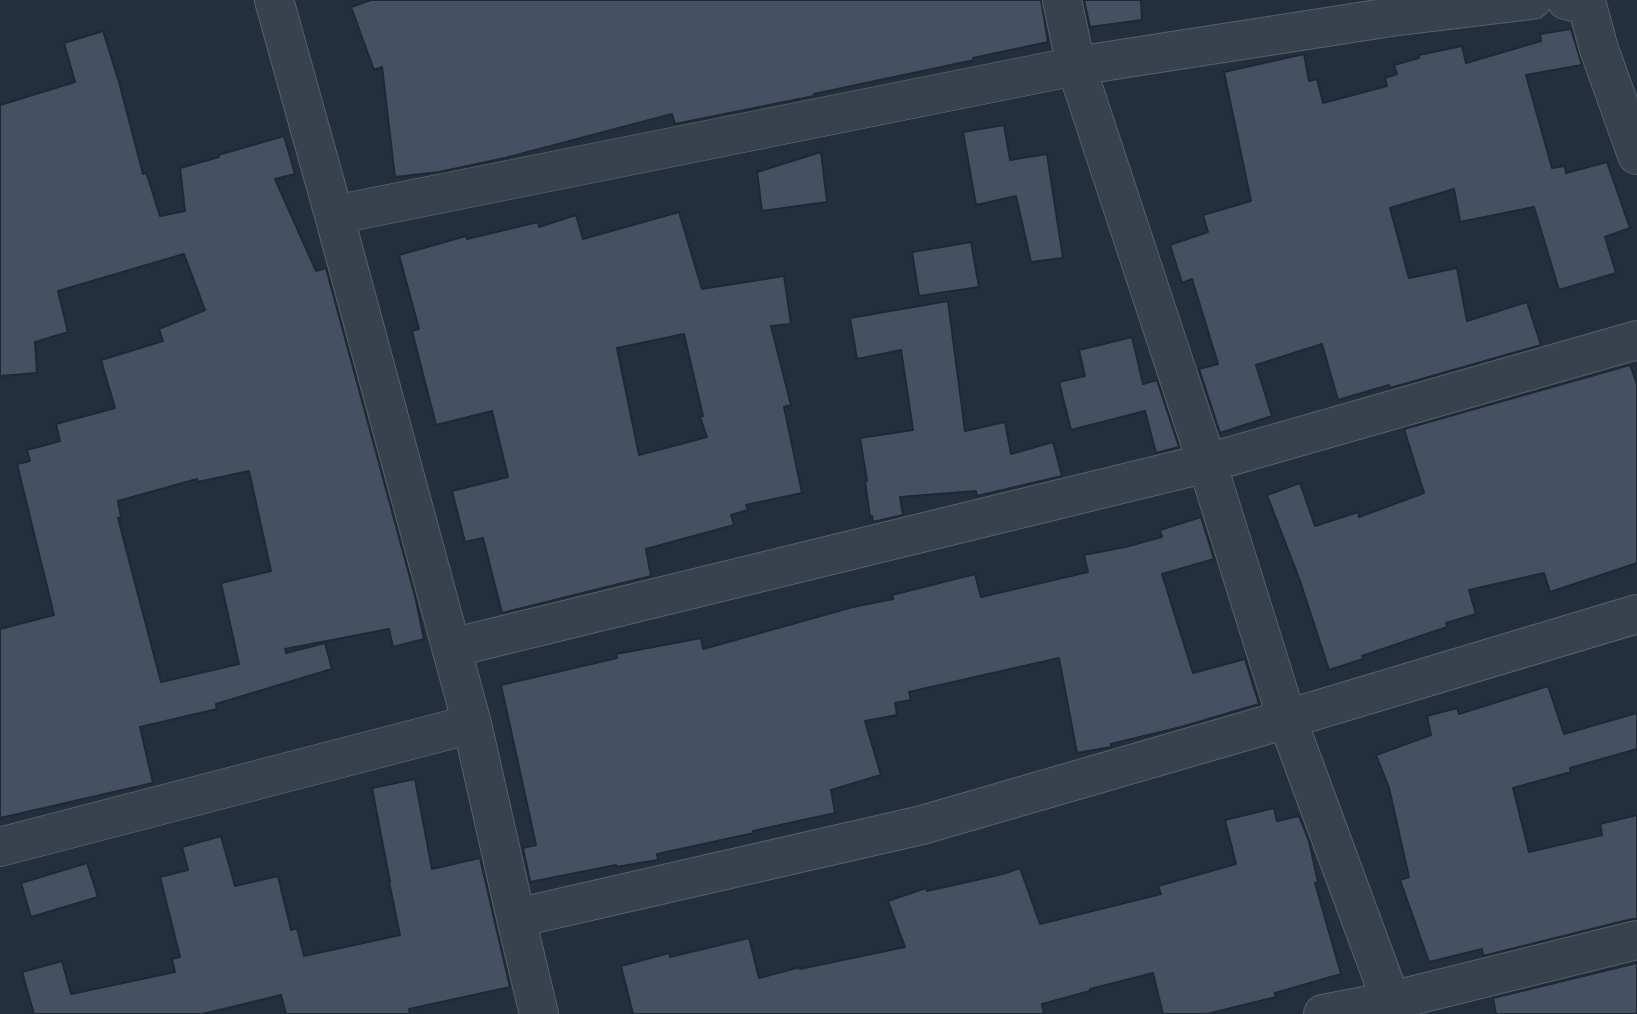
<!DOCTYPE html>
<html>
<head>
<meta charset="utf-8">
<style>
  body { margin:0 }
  canvas { display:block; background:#242f3e }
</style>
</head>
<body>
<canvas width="1637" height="1014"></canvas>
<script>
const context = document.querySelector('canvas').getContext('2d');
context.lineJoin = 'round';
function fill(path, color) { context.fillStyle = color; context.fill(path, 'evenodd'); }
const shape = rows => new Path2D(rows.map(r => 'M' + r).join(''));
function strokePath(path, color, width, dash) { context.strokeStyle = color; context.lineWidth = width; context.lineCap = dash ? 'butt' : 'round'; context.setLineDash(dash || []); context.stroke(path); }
const building = shape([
  [371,0,1041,0,1048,42,973,58,974,60,814,94,814,96,675,124,672,114,505,158,439,172,395,177,382,67,374,70,351,7,371,0],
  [1084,0,1141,0,1142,20,1090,27,1084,0],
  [1571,29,1582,65,1526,75,1552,168,1565,166,1566,173,1607,162,1630,228,1605,237,1616,273,1559,290,1534,207,1460,222,1454,189,1390,208,1409,278,1457,268,1467,321,1527,302,1541,345,1390,388,1389,385,1338,400,1322,344,1256,365,1272,416,1220,433,1199,369,1218,364,1192,279,1182,283,1170,245,1208,232,1203,215,1251,201,1224,72,1304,54,1309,81,1317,79,1323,103,1387,86,1385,78,1397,74,1394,65,1419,58,1419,55,1462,46,1466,63,1541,41,1540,34,1571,29],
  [103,31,119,82,143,174,146,173,148,178,160,216,185,211,180,168,219,157,218,155,284,136,295,174,275,179,316,271,326,268,415,596,424,639,393,647,389,629,285,649,286,653,325,643,332,669,216,704,217,709,140,727,153,783,0,818,0,629,54,615,17,464,30,461,27,450,60,441,56,424,115,408,101,360,163,341,159,329,205,310,184,254,58,291,68,332,35,342,37,373,0,376,0,105,75,82,64,43,103,31],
  [249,471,271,571,221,583,239,664,161,682,118,518,121,517,118,501,197,479,198,482,249,471],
  [1004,125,1010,160,1047,154,1063,258,1031,262,1016,196,976,205,963,132,1004,125],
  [821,152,827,202,762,211,757,172,821,152],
  [679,212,702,289,784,276,791,324,771,326,791,405,784,407,802,493,746,505,748,510,731,515,734,525,646,549,651,576,502,613,483,538,465,542,452,491,508,477,492,411,436,425,412,331,419,329,399,255,466,236,467,239,538,222,539,227,576,215,583,239,679,212],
  [684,334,703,416,700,417,707,437,639,455,617,348,684,334],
  [971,242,979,287,919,296,912,252,971,242],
  [948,301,965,431,1005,422,1011,454,1053,442,1062,476,977,496,976,491,900,497,903,515,873,522,872,516,870,517,865,481,867,481,860,438,913,430,901,350,857,359,850,318,948,301],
  [1132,337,1143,384,1157,380,1179,447,1156,453,1145,411,1071,430,1059,382,1085,376,1079,350,1132,337],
  [1630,365,1637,384,1637,563,1550,592,1544,573,1469,590,1476,614,1446,623,1447,627,1362,656,1363,659,1329,670,1300,581,1267,495,1300,483,1315,526,1358,512,1359,517,1424,493,1404,429,1630,365],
  [1201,517,1214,559,1162,574,1193,673,1245,659,1259,704,1181,727,1111,744,1111,747,1077,753,1059,658,909,692,911,700,895,703,897,715,865,721,881,775,831,790,835,813,753,831,754,833,657,854,658,860,616,867,616,865,530,882,523,848,536,845,501,685,617,658,616,654,701,638,703,649,853,607,893,599,892,595,975,574,981,597,1088,572,1084,555,1125,547,1162,537,1160,530,1201,517],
  [1548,686,1564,734,1637,713,1637,749,1570,768,1571,772,1513,788,1529,852,1602,835,1600,824,1637,815,1637,919,1632,919,1483,956,1482,949,1429,962,1400,880,1409,877,1389,788,1376,755,1431,735,1427,716,1457,708,1459,714,1548,686],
  [415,779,432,869,480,858,510,987,409,1009,410,1014,286,1014,281,995,203,1014,34,1014,22,972,62,961,71,994,175,972,172,959,180,957,160,877,188,870,182,847,221,836,235,886,278,876,291,930,297,928,304,956,400,935,389,882,390,882,372,788,415,779],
  [1274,808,1277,821,1299,816,1309,841,1318,882,1315,883,1341,974,1275,993,1276,997,1207,1014,1163,1014,1153,973,1090,989,1090,991,1042,1004,1044,1014,633,1014,621,966,669,953,670,957,749,938,759,978,800,967,800,969,905,947,888,901,926,888,927,891,1003,874,1020,868,1040,924,1161,894,1158,886,1236,864,1225,820,1274,808],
  [87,863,98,897,31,917,21,883,87,863],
  [1637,963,1637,1014,1496,1014,1493,998,1637,963]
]);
const minor = shape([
  [274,0,334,215,472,724,516,918,539,1014],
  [1062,0,1076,66,1207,463,1287,719,1391,1001,1393,1014],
  [1566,0,1587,5,1599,49,1637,155],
  [334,215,1076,66,1391,17,1532,0],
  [451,648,1207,463,1637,340],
  [0,847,472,724],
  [516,918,922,825,1287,719,1637,614],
  [1323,1014,1391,1001,1637,940]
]);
fill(building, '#455162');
strokePath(building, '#1f2835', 2);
strokePath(minor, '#565f6c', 40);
strokePath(minor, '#38414e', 38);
</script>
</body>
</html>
